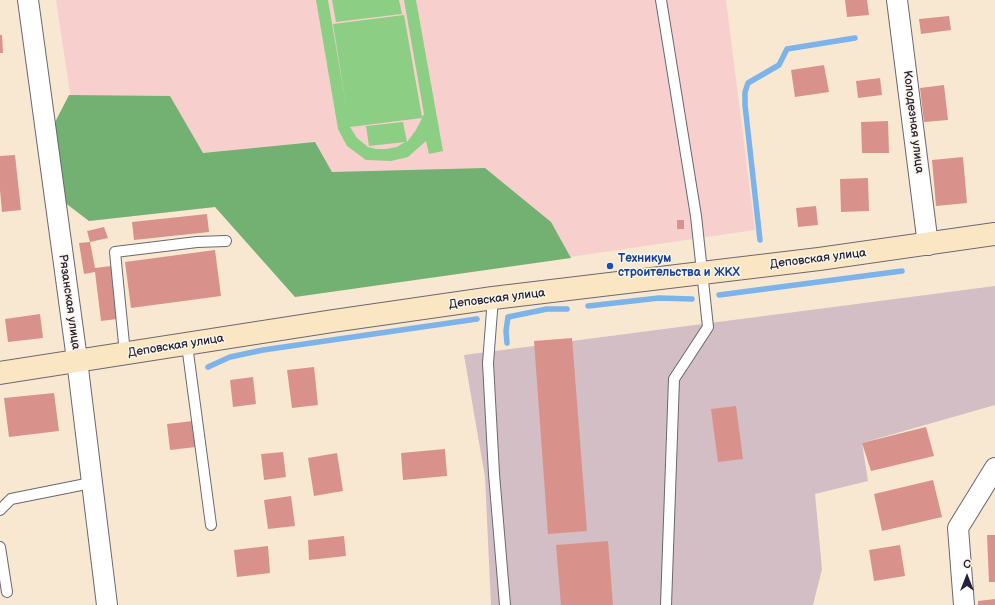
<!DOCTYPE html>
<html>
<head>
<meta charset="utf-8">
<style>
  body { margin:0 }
  #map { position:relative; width:995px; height:605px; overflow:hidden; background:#f8e8d2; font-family:"Balsamiq Sans",sans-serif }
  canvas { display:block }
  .north { position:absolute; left:947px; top:557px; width:40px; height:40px; -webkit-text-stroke:3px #fcf5e5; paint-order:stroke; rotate:0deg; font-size:11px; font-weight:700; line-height:16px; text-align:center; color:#22223b }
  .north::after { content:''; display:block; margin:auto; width:14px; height:18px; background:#22223b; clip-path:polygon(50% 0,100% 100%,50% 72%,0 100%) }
</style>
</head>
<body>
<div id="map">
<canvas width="995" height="605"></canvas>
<div class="north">С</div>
</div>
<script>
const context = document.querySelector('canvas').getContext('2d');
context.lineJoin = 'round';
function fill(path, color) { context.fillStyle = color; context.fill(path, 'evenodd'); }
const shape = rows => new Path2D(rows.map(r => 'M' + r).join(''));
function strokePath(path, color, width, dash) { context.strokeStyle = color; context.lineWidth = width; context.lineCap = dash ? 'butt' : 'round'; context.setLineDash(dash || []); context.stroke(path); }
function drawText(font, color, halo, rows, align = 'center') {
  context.font = font + ' "Balsamiq Sans",sans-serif'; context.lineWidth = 3; context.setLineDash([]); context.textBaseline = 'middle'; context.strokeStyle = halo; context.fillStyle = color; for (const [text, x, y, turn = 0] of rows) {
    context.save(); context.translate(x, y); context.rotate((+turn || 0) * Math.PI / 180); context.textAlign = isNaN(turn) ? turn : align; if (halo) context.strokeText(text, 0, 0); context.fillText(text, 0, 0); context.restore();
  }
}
const built = shape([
  [56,0,726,0,755,230,295,297,277,194,215,207,89,221]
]);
const industrial = shape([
  [995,286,995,405,862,443,868,481,815,494,822,569,813,605,491,605,485,477,464,355]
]);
const green = shape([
  [316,0,328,0,346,105,333,24,404,15,422,117,424,114,404,0,416,0,443,151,429,154,426,141,408,157,391,161,366,160,347,146,338,129],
  [422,118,416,130,407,142,403,122,366,126,369,146,405,142,397,147,386,149,376,149,368,147,357,138,350,127],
  [332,0,399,0,402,14,336,22]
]);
const forest = shape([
  [69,95,170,96,203,153,315,142,332,172,485,168,551,222,571,258,295,297,215,207,89,221,64,202,53,126]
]);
const stream = shape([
  [760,240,745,105,745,92,748,83,779,65,787,49,855,38],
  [719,295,902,271],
  [588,306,659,298,692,299],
  [507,343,506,331,508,317,547,309,567,309],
  [208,367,230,357,263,350,477,319]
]);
const building = shape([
  [845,0,867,0,869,15,847,17],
  [949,16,951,30,921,34,919,19],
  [0,35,2,35,3,53,0,53],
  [824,65,829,92,795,97,791,70],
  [880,78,882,95,858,98,856,81],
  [944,85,948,120,924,122,920,88],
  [888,121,889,153,862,153,861,122],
  [15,155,21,210,2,212,0,190,0,156],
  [963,157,967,203,936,206,932,160],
  [868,178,869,211,841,212,840,179],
  [816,206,818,225,798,227,796,208],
  [207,214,209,232,134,240,132,222],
  [677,220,684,220,684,229,677,229],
  [104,227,108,238,90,242,87,231],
  [90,242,95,268,111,266,117,319,101,321,95,272,84,274,79,243],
  [215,250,221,296,131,308,125,262],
  [40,314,43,338,8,342,5,319],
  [572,338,587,531,548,534,534,341],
  [314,367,318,405,292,408,287,370],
  [253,377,256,404,233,407,230,380],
  [54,393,59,431,9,437,4,398],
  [736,406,743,459,718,462,711,409],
  [193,421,196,447,170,450,167,424],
  [926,427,934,456,871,471,862,443],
  [445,449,447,476,403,480,401,453],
  [283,452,286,477,264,480,261,454],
  [337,453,343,491,314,496,308,458],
  [933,480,942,517,882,531,874,494],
  [291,496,295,526,268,529,264,500],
  [987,535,995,535,995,582,989,582],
  [344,536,346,556,309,560,308,540],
  [608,541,613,605,561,605,556,545],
  [900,545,905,576,874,581,869,550],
  [268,546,270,573,237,577,234,550],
  [995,599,995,605,978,605,978,601]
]);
const lane = shape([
  [661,0,696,216,708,327,674,379,666,605],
  [493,298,488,363,494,474,505,605],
  [187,345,211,525],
  [125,354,115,252,197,242,226,241],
  [0,510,11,499,91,483],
  [0,547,7,592]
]);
const street = shape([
  [28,0,76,352,107,605],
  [897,0,928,245],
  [964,605,958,528,995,468]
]);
const secondary = shape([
  [0,373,333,321,493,298,819,259,995,234]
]);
const markers = [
  [610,266,4,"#1a4fb4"]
];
const streetNames = [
  ["Колодезная улица",913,122,83],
  ["Деповская улица",818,259,-7],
  ["Деповская улица",497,299,-7],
  ["Рязанская улица",69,302,82],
  ["Деповская улица",176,346,-9]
];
const transitNames = [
  ["Техникум",618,259],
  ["строительства и ЖКХ",618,273]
];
fill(built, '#f7d0ce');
fill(industrial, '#d2bec4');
fill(green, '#8dce85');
fill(forest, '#72b172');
strokePath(stream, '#7cb3eb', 5.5);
fill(building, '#d9928b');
strokePath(lane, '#6d6770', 12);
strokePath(street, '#6d6770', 22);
strokePath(secondary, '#6d6770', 24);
strokePath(lane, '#fff', 10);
strokePath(street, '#fff', 20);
strokePath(secondary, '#fbe6c4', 22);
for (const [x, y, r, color] of markers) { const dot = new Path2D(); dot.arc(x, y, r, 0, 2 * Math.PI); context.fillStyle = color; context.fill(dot); strokePath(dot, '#fcf5e5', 1.5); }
drawText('12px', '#22223b', '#fcf5e5', streetNames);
drawText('bold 12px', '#164399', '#fcf5e5', transitNames, 'left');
</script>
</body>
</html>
